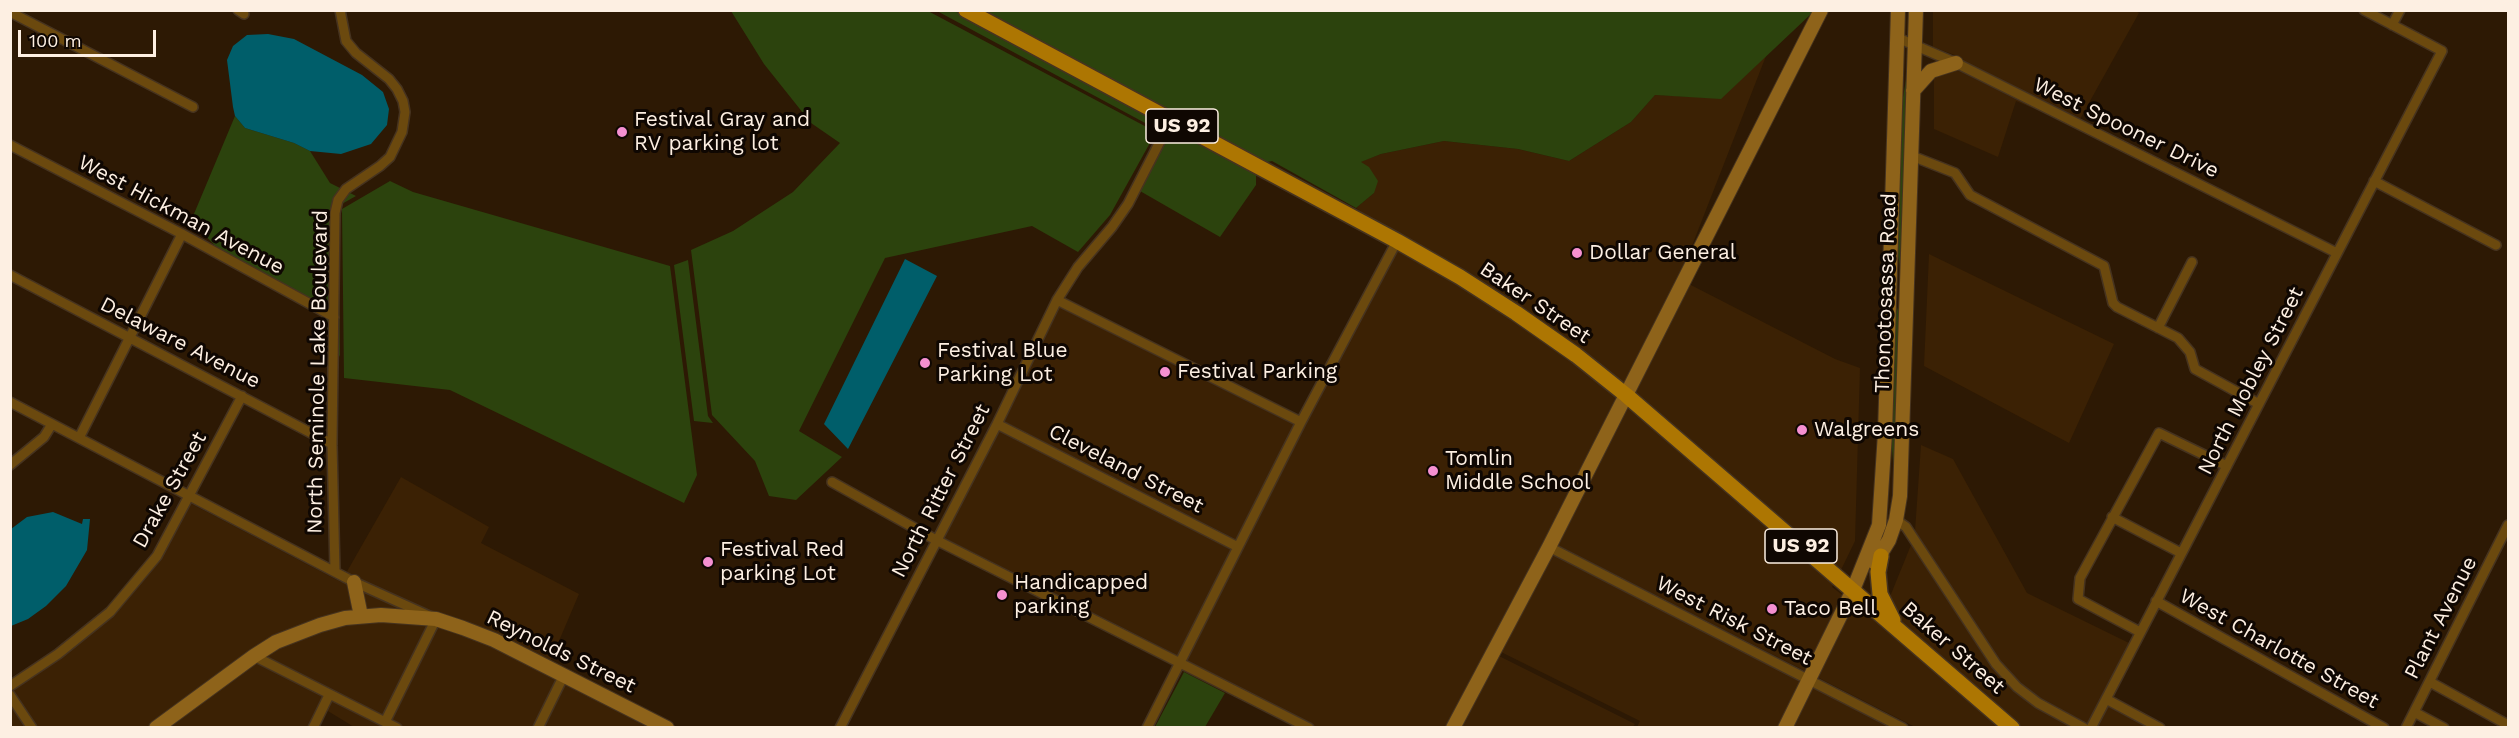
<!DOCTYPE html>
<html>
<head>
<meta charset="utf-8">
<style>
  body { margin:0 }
  #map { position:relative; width:2519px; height:738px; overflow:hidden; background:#2d1904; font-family:"Work Sans",sans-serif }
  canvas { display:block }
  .frame { position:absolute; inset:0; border:12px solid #fdefe2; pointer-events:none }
  .scale { position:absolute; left:18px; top:30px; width:138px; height:27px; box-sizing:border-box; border:3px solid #fdefe2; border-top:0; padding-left:8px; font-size:18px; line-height:21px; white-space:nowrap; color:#fdefe2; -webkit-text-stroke:4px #0f0702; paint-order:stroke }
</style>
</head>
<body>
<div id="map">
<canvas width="2519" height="738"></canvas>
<div class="frame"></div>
<div class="scale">100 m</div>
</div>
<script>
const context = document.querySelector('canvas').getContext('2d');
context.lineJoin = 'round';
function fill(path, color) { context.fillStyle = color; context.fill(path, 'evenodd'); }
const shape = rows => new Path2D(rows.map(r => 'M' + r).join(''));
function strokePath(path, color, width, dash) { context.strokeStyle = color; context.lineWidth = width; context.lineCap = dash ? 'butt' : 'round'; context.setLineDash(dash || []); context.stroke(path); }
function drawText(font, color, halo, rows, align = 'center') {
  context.font = font + ' "Work Sans",sans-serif'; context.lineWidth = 6; context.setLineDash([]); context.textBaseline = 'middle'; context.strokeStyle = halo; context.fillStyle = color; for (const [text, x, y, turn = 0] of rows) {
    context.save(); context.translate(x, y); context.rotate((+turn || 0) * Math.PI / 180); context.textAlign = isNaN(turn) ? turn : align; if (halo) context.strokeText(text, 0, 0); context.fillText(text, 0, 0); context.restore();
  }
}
const built = shape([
  [2134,10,2139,13,2080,119,1961,60,1960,57,1933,47,1933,11],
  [1766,56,1681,274,1625,388,1372,221,1356,208,1374,193,1360,162,1381,154,1444,141,1518,149,1569,161,1631,122,1655,95,1721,98],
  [1955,69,2037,110,2016,101,1998,157,1934,129,1934,75],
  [1397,241,1626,395,1549,547,1903,727,1637,727,1640,721,1495,649,1453,727,1309,727,1181,663],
  [1929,254,2114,344,2069,443,1924,366],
  [1687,283,1835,359,1860,368,1855,541,1840,572,1632,394],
  [1059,307,1294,425,1237,540,1003,421],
  [1627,404,1835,581,1832,587,1845,597,1809,673,1555,544],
  [999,431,1232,550,1179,656,942,537],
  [1921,445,1953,459,2027,593,2129,643,2088,724,2041,698,2020,683,2000,661,1915,531],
  [401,477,489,527,481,543,579,594,550,662,496,635,365,611,358,575,349,579,355,612,251,652,147,727,11,728,11,686,75,645,147,576,190,503,341,582],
  [1911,545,1992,668,2013,691,2035,707,2072,727,2020,727,1899,622,1889,599],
  [1853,602,1883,624,2004,727,1915,727,1817,677],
  [381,621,434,625,492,645,655,727,354,727,323,708,315,727,164,728,256,660,295,639,345,624],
  [1497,655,1635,724,1632,728,1459,728],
  [2107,706,2148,727,2097,728]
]);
const green = shape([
  [731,11,928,11,1156,132,1110,215,1078,252,1032,226,885,258,799,431,842,457,796,500,769,496,755,461,712,415,691,250,733,231,793,192,840,143,811,123,764,64],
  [937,11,955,11,1164,123,1160,131],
  [978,11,1812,11,1811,14,1721,99,1655,95,1631,122,1569,161,1518,149,1444,141,1381,154,1361,162,1369,167,1378,181,1374,193,1356,208,1272,161,1263,163],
  [1907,74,1904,235,1900,266,1897,250,1901,109],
  [235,116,245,128,294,143,310,151,330,183,356,196,340,205,338,210,340,357,320,313,232,263,191,221],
  [1173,127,1256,172,1256,185,1220,237,1140,191],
  [390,181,413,192,670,266,697,475,684,503,450,390,344,378,342,209],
  [688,260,708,416,713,423,694,421,674,265],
  [1898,307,1901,326,1894,474,1891,435,1893,326],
  [1184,672,1225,693,1205,727,1155,727]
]);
const water = shape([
  [268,34,294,39,362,75,383,92,389,109,387,125,371,144,341,154,310,151,294,143,245,128,235,116,233,107,227,60,233,46,247,35],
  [905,259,937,276,848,449,824,424],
  [53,512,82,524,83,519,90,519,87,550,66,586,46,606,28,619,11,626,11,529,27,517]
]);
const street = shape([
  [238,10,244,14],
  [10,12,193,107],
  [2392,25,2400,10],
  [1898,38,1956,63,2337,253],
  [10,145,182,234,334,317],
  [1912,156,1955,173,1970,195,2104,266,2113,303,2117,307,2178,338,2190,352,2195,369,2259,404],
  [2374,181,2496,245],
  [10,275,332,444],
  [1057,300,1301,422],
  [2158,328,2192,262],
  [10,402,354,582,436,619,385,722],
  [997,424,1238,547],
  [79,438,182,234],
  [10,465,44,437,52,424],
  [832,482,936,540,1309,728],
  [2112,517,2181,553],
  [1896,520,1906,527,1996,664,2017,687,2038,703,2084,728],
  [1549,547,1903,728],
  [335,571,332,444,335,213,338,200,346,189,380,166,390,157,402,132,405,112,403,101,397,89,389,79,356,53,346,41,340,10],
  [2156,601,2384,728],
  [2140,632,2078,599,2080,578,2159,433,2227,466],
  [254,656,397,728],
  [2430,682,2508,725],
  [10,686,58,654,110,612,157,556,242,396],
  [10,695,32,728],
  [2106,699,2160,728],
  [2414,712,2444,728],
  [313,728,329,695],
  [538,728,564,675],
  [840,728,997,424,1057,300,1078,267,1112,227,1128,204,1171,120],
  [1147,728,1301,422,1397,241],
  [2091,728,2442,51,2364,10],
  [2406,728,2508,525]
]);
const secondary = shape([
  [1913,91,1931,71,1956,63],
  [1875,563,1889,540,1896,520,1900,496,1916,10],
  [354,582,361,616],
  [156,728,254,656,276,642,320,625,345,618,381,615,436,619,463,628,494,640,667,728],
  [1453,728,1549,547,1821,10],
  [1785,728,1853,590,1879,525,1885,433,1898,10]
]);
const primary = shape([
  [966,10,1397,241,1460,277,1516,313,1576,355,1626,395,2012,728],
  [1881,556,1878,572,1880,594,1893,620]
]);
const markers = [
  [622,132,6,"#f590d1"],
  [1577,253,6,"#f590d1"],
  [925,363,6,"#f590d1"],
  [1165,372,6,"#f590d1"],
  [1802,430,6,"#f590d1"],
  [1433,471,6,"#f590d1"],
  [708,562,6,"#f590d1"],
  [1002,595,6,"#f590d1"],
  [1772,609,6,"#f590d1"]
];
const shields = [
  [1182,126,72],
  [1801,546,72]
];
const shieldNames = [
  ["US 92",1182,126],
  ["US 92",1801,546]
];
const poiNames = [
  ["Festival Gray and",634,120],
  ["RV parking lot",634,144],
  ["Dollar General",1589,253],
  ["Festival Blue",937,351],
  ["Parking Lot",937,375],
  ["Festival Parking",1177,372],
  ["Walgreens",1814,430],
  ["Tomlin",1445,459],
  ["Middle School",1445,483],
  ["Festival Red",720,550],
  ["parking Lot",720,574],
  ["Handicapped",1014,583],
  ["parking",1014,607],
  ["Taco Bell",1784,609]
];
const streetNames = [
  ["West Spooner Drive",2126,128,26],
  ["West Hickman Avenue",181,215,28],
  ["Thonotosassa Road",1886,293,-88],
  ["Baker Street",1535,303,34],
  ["Delaware Avenue",180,343,27],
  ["North Seminole Lake Boulevard",318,372,-89],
  ["North Mobley Street",2251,381,-63],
  ["Cleveland Street",1126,469,27],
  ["Drake Street",170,490,-61],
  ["North Ritter Street",941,491,-63],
  ["Plant Avenue",2441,618,-63],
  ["West Risk Street",1734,621,27],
  ["Baker Street",1953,648,41],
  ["West Charlotte Street",2279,649,29],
  ["Reynolds Street",561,652,26]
];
fill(built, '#3b2104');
fill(green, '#2c430d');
fill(water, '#005e6a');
strokePath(street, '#46331f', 12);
strokePath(secondary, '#46331f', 16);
strokePath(primary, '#46331f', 18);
strokePath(street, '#6b490e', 9);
strokePath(secondary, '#8e631a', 14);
strokePath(primary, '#ad7602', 15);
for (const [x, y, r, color] of markers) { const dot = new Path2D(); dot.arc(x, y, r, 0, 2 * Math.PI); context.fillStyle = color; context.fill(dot); strokePath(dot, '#0f0702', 2); }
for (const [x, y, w] of shields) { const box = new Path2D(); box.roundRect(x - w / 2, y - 17, w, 34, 4.5); context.fillStyle = '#0f0702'; context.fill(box); strokePath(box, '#fdefe2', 1.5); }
drawText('bold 20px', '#fdefe2', null, shieldNames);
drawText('21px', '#fdefe2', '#0f0702', poiNames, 'left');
drawText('21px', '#fdefe2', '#0f0702', streetNames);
</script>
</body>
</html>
